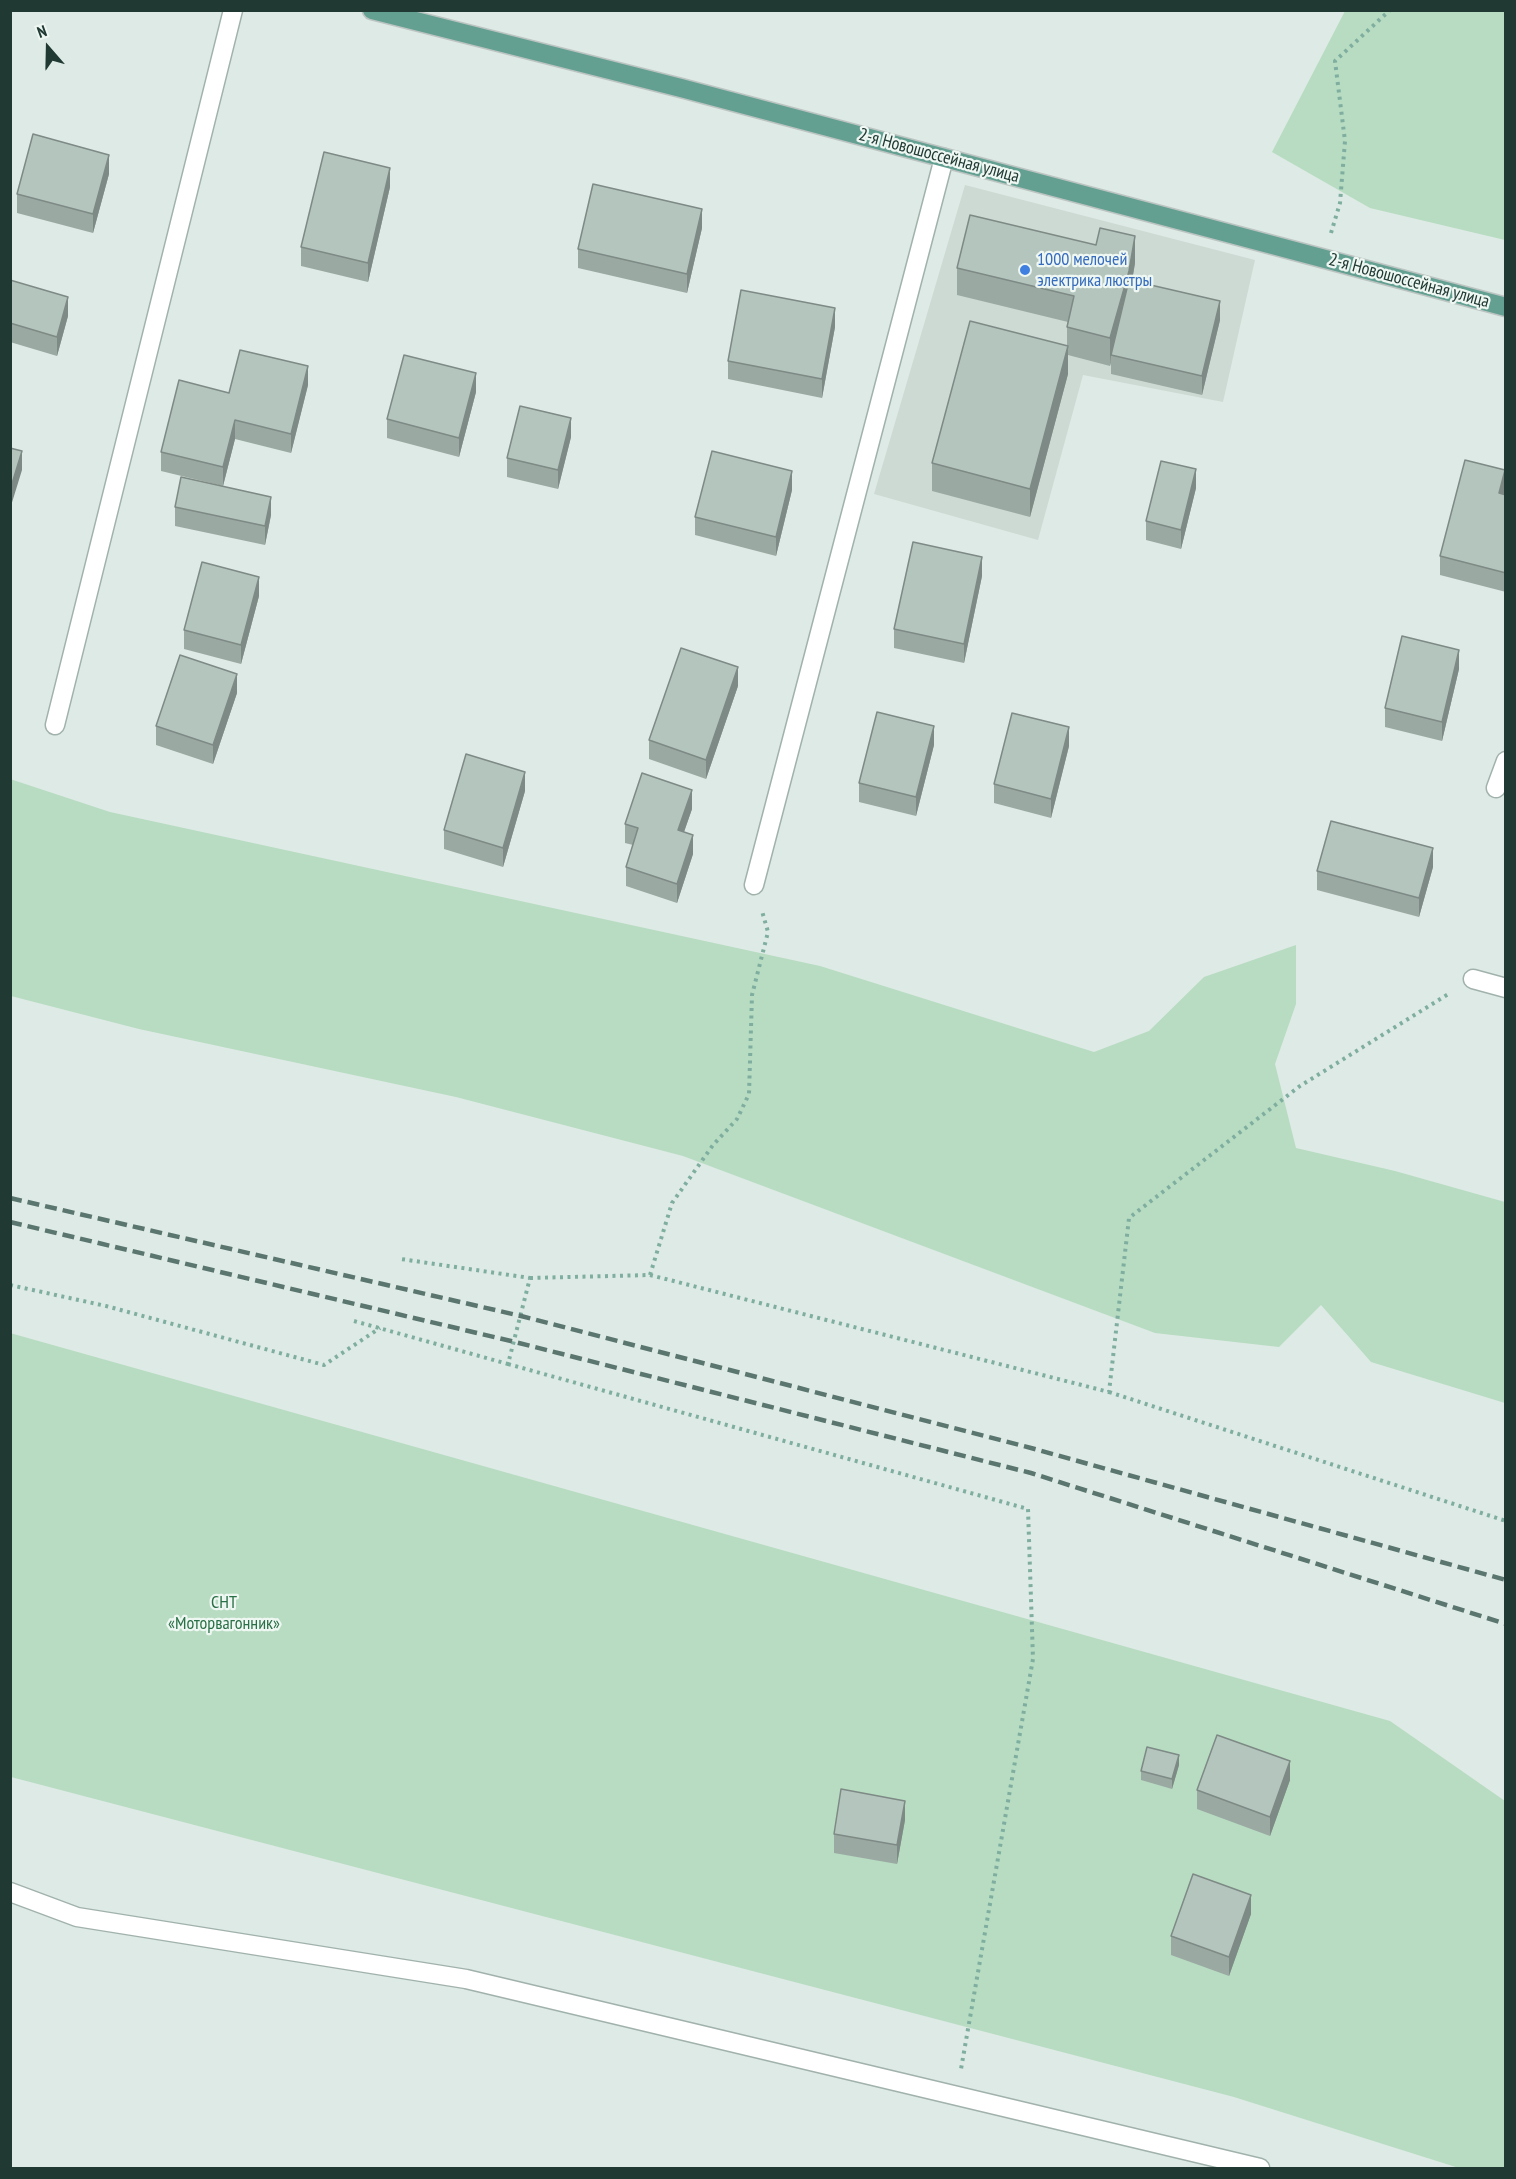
<!DOCTYPE html>
<html>
<head>
<meta charset="utf-8">
<style>
  body { margin:0 }
  #map { position:relative; width:1516px; height:2179px; overflow:hidden; background:#deeae5; font-family:"PT Sans Narrow",sans-serif }
  canvas { display:block }
  .frame { position:absolute; inset:0; border:12px solid #203a33; pointer-events:none }
  .north { position:absolute; left:18px; top:18px; width:60px; height:60px; -webkit-text-stroke:4px #eff7f3; paint-order:stroke; rotate:340deg; font-size:16px; font-weight:700; line-height:24px; text-align:center; color:#203a33 }
  .north::after { content:''; display:block; margin:auto; width:21px; height:27px; background:#203a33; clip-path:polygon(50% 0,100% 100%,50% 72%,0 100%) }
</style>
</head>
<body>
<div id="map">
<canvas width="1516" height="2179"></canvas>
<div class="frame"></div>
<div class="north">N</div>
</div>
<script>
const context = document.querySelector('canvas').getContext('2d');
context.lineJoin = 'round';
function fill(path, color) { context.fillStyle = color; context.fill(path, 'evenodd'); }
const shape = rows => new Path2D(rows.map(r => 'M' + r).join(''));
function strokePath(path, color, width, dash) { context.strokeStyle = color; context.lineWidth = width; context.lineCap = dash ? 'butt' : 'round'; context.setLineDash(dash || []); context.stroke(path); }
function drawText(font, color, halo, rows, align = 'center') {
  context.font = font + ' "PT Sans Narrow",sans-serif'; context.lineWidth = 4.5; context.setLineDash([]); context.textBaseline = 'middle'; context.strokeStyle = halo; context.fillStyle = color; for (const [text, x, y, turn = 0] of rows) {
    context.save(); context.translate(x, y); context.rotate((+turn || 0) * Math.PI / 180); context.textAlign = isNaN(turn) ? turn : align; if (halo) context.strokeText(text, 0, 0); context.fillText(text, 0, 0); context.restore();
  }
}
const built = shape([
  [965,185,1255,260,1223,402,1083,375,1038,540,874,494]
]);
const green = shape([
  [1345,11,1505,11,1505,240,1370,208,1272,152],
  [10,779,110,812,820,966,1094,1052,1149,1031,1204,977,1296,945,1296,1004,1275,1064,1296,1148,1395,1171,1505,1202,1505,1403,1371,1362,1321,1305,1279,1347,1155,1333,683,1156,456,1097,139,1029,11,996],
  [10,1333,1390,1721,1505,1801,1505,2168,1459,2168,1234,2097,11,1777]
]);
const path = shape([
  [1331,233,1340,203,1345,141,1335,61,1390,10],
  [650,1275,672,1203,713,1145,737,1119,749,1094,752,995,768,932,762,911],
  [530,1278,650,1275,1109,1392,1129,1218,1300,1086,1450,993],
  [10,1285,106,1306,324,1365,380,1328],
  [354,1321,508,1364,530,1278,401,1259],
  [508,1364,1028,1509,1033,1659,961,2069],
  [1109,1392,1506,1521]
]);
const minor = shape([
  [55,725,233,10],
  [1496,788,1506,761],
  [754,885,944,158],
  [1473,979,1506,988],
  [10,1892,77,1917,466,1979,1260,2168]
]);
const major = shape([
  [372,10,681,88,1506,307]
]);
const rail = shape([
  [10,1198,521,1316,1031,1448,1506,1580],
  [10,1222,515,1342,1031,1473,1506,1624]
]);
const wall = shape([
  [109,174,93,233,17,213,17,194],
  [390,187,368,282,301,266,301,247],
  [702,228,687,293,578,268,578,249],
  [1135,263,1132,281,1220,320,1202,395,1111,374,1111,363,1110,366,1068,355,1068,374,1030,517,932,491,932,463,1067,346,1067,327,1068,322,957,295,957,268],
  [10,280,68,316,57,356,10,342],
  [835,327,822,398,728,379,728,361],
  [308,385,291,453,235,439,223,486,161,471,161,452,229,393],
  [476,392,459,457,387,438,387,419],
  [571,437,558,489,507,477,507,458],
  [1196,488,1181,549,1146,540,1146,521],
  [1505,489,1504,494,1506,495,1506,592,1440,575,1440,556],
  [792,490,776,556,695,535,695,517],
  [175,507,271,515,265,545,175,526],
  [982,576,964,663,894,648,894,629],
  [259,596,241,664,184,649,184,630],
  [1459,669,1442,741,1385,727,1385,708],
  [738,686,706,779,649,759,649,740],
  [237,693,213,764,156,745,156,726],
  [934,745,916,816,859,802,859,783],
  [1069,746,1051,818,994,803,994,784],
  [525,791,503,867,444,849,444,830],
  [692,809,684,832,693,854,677,903,626,886,626,867,633,845,625,843,625,824],
  [1433,867,1419,917,1317,890,1317,871],
  [1179,1765,1172,1789,1141,1780,1141,1771],
  [1290,1780,1270,1836,1197,1809,1197,1790],
  [905,1820,897,1864,834,1853,834,1834],
  [1251,1914,1229,1976,1171,1955,1171,1936]
]);
const shadedWall = shape([
  [109,155,109,174,93,233,93,214],
  [390,168,390,187,368,282,368,263],
  [702,209,702,228,687,293,687,274],
  [1135,236,1135,263,1129,299,1111,355,1110,366,1110,338],
  [68,297,68,316,57,356,57,337],
  [1220,301,1220,320,1202,395,1202,376],
  [835,308,835,327,822,398,822,379],
  [1068,346,1068,374,1030,517,1030,489],
  [308,366,308,385,291,453,291,434],
  [476,373,476,392,459,457,459,438],
  [571,418,571,437,558,489,558,470],
  [235,420,235,439,223,486,223,467],
  [22,451,22,470,10,509,10,490],
  [1196,469,1196,488,1181,549,1181,530],
  [1505,470,1505,489,1499,512,1499,493],
  [792,471,792,490,776,556,776,537],
  [271,497,271,515,265,545,265,526],
  [982,557,982,576,964,663,964,644],
  [259,577,259,596,241,664,241,645],
  [1459,650,1459,669,1442,741,1442,722],
  [738,667,738,686,706,779,706,760],
  [237,674,237,693,213,764,213,745],
  [934,726,934,745,916,816,916,797],
  [1069,727,1069,746,1051,818,1051,799],
  [525,772,525,791,503,867,503,848],
  [692,790,692,809,678,849,678,830],
  [693,835,693,854,677,903,677,884],
  [1433,848,1433,867,1419,917,1419,898],
  [1179,1755,1179,1765,1172,1789,1172,1779],
  [1290,1761,1290,1780,1270,1836,1270,1817],
  [905,1801,905,1820,897,1864,897,1845],
  [1251,1895,1251,1914,1229,1976,1229,1957]
]);
const building = shape([
  [33,134,109,155,93,214,17,194,33,134],
  [324,152,390,168,368,263,301,247,324,152],
  [593,184,702,209,687,274,578,249,593,184],
  [970,215,1096,245,1100,228,1135,236,1129,271,1110,338,1067,327,1074,296,957,268,970,215],
  [10,280,68,297,57,337,10,323,10,280],
  [1129,280,1220,301,1202,376,1111,355,1129,280],
  [741,290,835,308,822,379,728,361,741,290],
  [970,321,1068,346,1030,489,932,463,970,321],
  [240,350,308,366,291,434,235,420,223,467,161,452,179,380,229,393,240,350],
  [404,355,476,373,459,438,387,419,404,355],
  [520,406,571,418,558,470,507,458,520,406],
  [10,448,22,451,10,490,10,448],
  [712,451,792,471,776,537,695,517,712,451],
  [1465,460,1505,470,1499,493,1506,495,1506,573,1440,556,1465,460],
  [1161,461,1196,469,1181,530,1146,521,1161,461],
  [181,477,271,497,265,526,175,507,181,477],
  [913,542,982,557,964,644,894,629,913,542],
  [202,562,259,577,241,645,184,630,202,562],
  [1402,636,1459,650,1442,722,1385,708,1402,636],
  [681,648,738,667,706,760,649,740,681,648],
  [180,655,237,674,213,745,156,726,180,655],
  [877,712,934,726,916,797,859,783,877,712],
  [1012,713,1069,727,1051,799,994,784,1012,713],
  [466,754,525,772,503,848,444,830,466,754],
  [642,773,692,790,678,830,693,835,677,884,626,867,638,828,625,824,642,773],
  [1331,821,1433,848,1419,898,1317,871,1331,821],
  [1217,1735,1290,1761,1270,1817,1197,1790,1217,1735],
  [1147,1747,1179,1755,1172,1779,1141,1771,1147,1747],
  [841,1789,905,1801,897,1845,834,1834,841,1789],
  [1193,1874,1251,1895,1229,1957,1171,1936,1193,1874]
]);
const markers = [
  [1025,270,6,"#3f7fe0"]
];
const streetNames = [
  ["2-я Новошоссейная улица",939,156,15],
  ["2-я Новошоссейная улица",1409,281,15]
];
const shopNames = [
  ["1000 мелочей",1037,260],
  ["электрика люстры",1037,281]
];
const parkNames = [
  ["СНТ",224,1603],
  ["«Моторвагонник»",224,1624]
];
fill(built, '#cddad4');
fill(green, '#b7dcc1');
strokePath(minor, '#a1b2ac', 21);
strokePath(major, '#bcc4c2', 21);
strokePath(path, '#7faea0', 4, [3, 4.5]);
strokePath(minor, '#fff', 18);
strokePath(major, '#63a091', 18);
strokePath(rail, '#5a766f', 4.5, [12, 6]);
fill(wall, '#9ba9a3');
fill(shadedWall, '#7e8a85');
fill(building, '#b4c5be');
strokePath(building, '#7e8a85', 1.5);
for (const [x, y, r, color] of markers) { const dot = new Path2D(); dot.arc(x, y, r, 0, 2 * Math.PI); context.fillStyle = color; context.fill(dot); strokePath(dot, '#eff7f3', 2); }
drawText('18px', '#203a33', '#eff7f3', streetNames);
drawText('18px', '#366cbe', '#eff7f3', shopNames, 'left');
drawText('18px', '#2a7046', '#eff7f3', parkNames);
</script>
</body>
</html>
